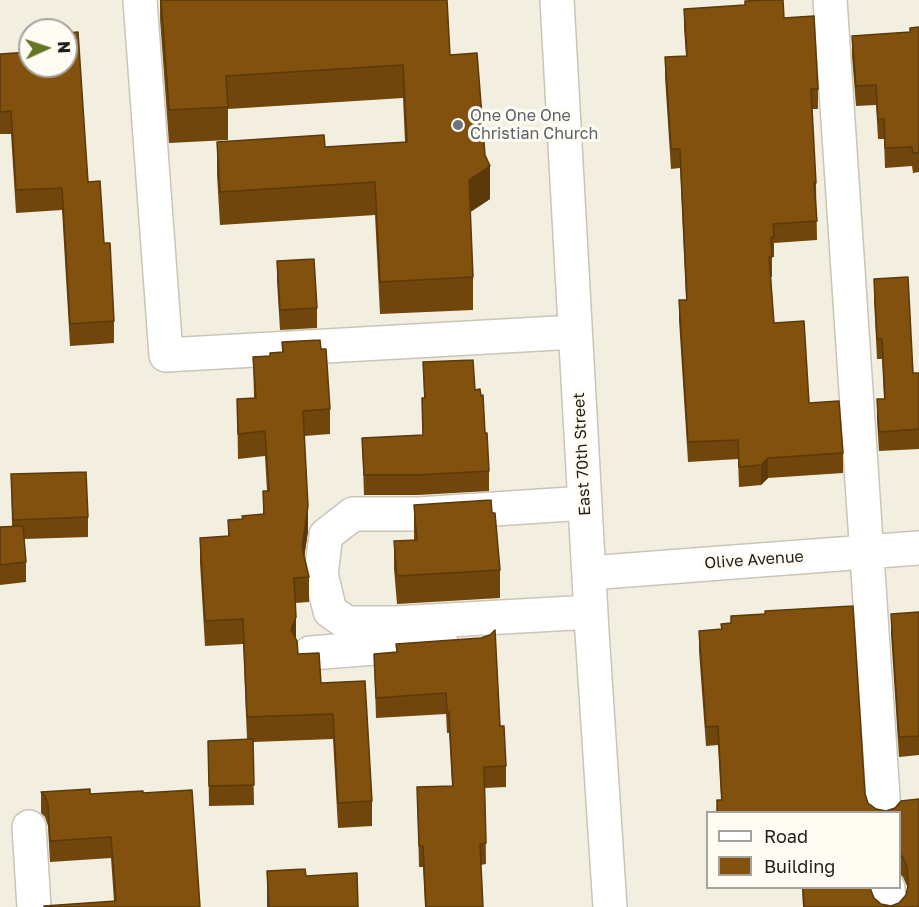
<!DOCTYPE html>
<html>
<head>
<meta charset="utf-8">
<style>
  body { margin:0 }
  #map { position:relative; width:919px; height:907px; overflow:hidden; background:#f3efe0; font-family:"Golos Text",sans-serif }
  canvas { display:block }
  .legend { position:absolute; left:706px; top:811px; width:195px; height:78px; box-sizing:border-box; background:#fffcf3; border:2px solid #a5a39b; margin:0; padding:8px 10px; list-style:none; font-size:18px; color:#1f1d18 }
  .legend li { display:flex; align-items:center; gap:12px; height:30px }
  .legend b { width:30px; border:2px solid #a5a39b }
  .north { position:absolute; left:18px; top:18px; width:60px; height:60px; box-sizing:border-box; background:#fffcf3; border:2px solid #a5a39b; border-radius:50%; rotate:87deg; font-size:16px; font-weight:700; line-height:24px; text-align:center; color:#1f1d18 }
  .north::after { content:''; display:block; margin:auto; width:21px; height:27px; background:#647523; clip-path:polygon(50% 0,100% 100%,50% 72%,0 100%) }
</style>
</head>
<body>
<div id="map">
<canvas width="919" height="907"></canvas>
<ul class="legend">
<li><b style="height:8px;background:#fff"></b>Road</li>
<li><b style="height:16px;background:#82510e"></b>Building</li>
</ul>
<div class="north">N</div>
</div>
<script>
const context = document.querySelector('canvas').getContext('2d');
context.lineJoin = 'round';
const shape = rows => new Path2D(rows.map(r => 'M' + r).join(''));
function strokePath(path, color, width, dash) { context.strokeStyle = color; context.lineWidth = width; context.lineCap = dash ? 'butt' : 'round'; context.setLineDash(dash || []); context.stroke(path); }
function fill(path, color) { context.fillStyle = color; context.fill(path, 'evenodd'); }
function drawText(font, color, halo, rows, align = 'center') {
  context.font = font + ' "Golos Text",sans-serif'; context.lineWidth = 6; context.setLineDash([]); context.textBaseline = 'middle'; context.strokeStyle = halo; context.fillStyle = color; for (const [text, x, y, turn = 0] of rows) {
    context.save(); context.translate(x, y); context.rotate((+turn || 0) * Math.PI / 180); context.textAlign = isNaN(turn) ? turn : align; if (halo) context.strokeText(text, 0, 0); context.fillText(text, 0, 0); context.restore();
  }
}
const minor = shape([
  [140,0,166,355,575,332],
  [557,0,592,632,610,907],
  [830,0,884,812],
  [585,503,419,514,353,514,326,535,321,574,330,611,347,623,395,623,591,612],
  [589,573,919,548],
  [310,653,441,643],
  [29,827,34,907],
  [888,888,889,907]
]);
const wall = shape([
  [160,0,447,0,450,55,485,155,490,199,470,212,473,277,473,310,380,314,375,215,220,225,217,175,217,142,325,147,405,142,403,98,228,109,228,140,169,143,160,19],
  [684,9,784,18,818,89,818,109,812,109,816,183,817,240,774,243,774,257,772,257,772,277,771,277,774,323,809,403,843,453,843,473,768,478,761,485,739,487,738,459,688,462,679,320,679,300,686,300,680,168,671,169,665,77,665,57,686,56,684,28],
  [919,27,919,172,913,173,912,166,885,168,884,139,878,139,876,105,856,106,852,56,852,36,910,32],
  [0,54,88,182,104,243,114,321,114,343,70,346,62,210,16,213,11,134,0,134],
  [277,261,317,308,317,328,280,330,277,281],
  [874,279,913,373,919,373,919,449,879,451,877,419,877,399,884,399,882,359,877,359,874,299],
  [282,342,321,349,330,409,330,434,304,436,308,531,304,557,309,577,309,602,295,603,296,638,298,654,321,683,372,801,372,826,338,828,333,739,253,742,254,805,209,806,208,741,247,739,243,644,205,646,200,563,200,538,228,536,228,520,242,519,263,514,263,491,267,491,265,456,238,459,237,399,254,398,253,357,270,356,282,352],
  [423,362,475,390,485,433,489,471,489,491,418,495,364,495,362,438,423,435,422,398,424,398],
  [11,474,88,517,88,537,24,539,26,562,26,582,0,585,0,527,12,526],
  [414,505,492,513,500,570,500,598,397,604,394,569,394,541,414,540],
  [853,606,865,794,868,803,876,809,886,811,895,808,901,801,919,799,919,907,803,907,802,888,870,888,874,898,881,904,891,906,899,903,906,895,907,891,907,886,903,877,900,874,900,813,714,813,717,812,717,800,721,800,718,745,706,746,699,651,699,631,721,629,721,624,731,623,731,616,765,614,765,611],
  [919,612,919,755,899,757,891,634,891,614],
  [396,653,500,726,506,766,506,787,485,788,486,864,481,865,483,907,425,907,423,867,419,867,417,787,452,786,449,733,447,733,446,714,376,718,374,654],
  [41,792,90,794,143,793,200,907,114,901,111,858,50,862,48,826,45,817,41,813],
  [267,871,306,876,358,907,267,907]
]);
const shadedWall = shape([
  [490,166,490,199,469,213,469,180],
  [768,458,768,478,761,485,761,465],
  [308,506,308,531,302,572,302,547],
  [296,617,296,642,291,630]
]);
const building = shape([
  [161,0,447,0,450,55,477,53,485,155,490,166,469,180,473,277,380,282,375,182,220,192,217,142,324,135,325,147,407,142,403,65,226,76,228,107,169,110,161,0],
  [763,0,783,0,784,18,814,16,818,89,811,89,816,183,814,183,817,221,773,224,774,237,771,237,772,257,769,257,774,323,804,321,809,403,839,401,843,453,768,458,761,465,739,467,738,440,688,442,679,300,687,300,680,149,671,149,665,57,687,56,684,9,745,5,745,1,763,0],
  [919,27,919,153,913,153,912,147,885,148,884,119,878,120,876,85,856,86,852,36,910,32,910,28,919,27],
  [78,32,88,182,100,181,104,243,110,243,114,321,70,324,62,188,16,190,11,111,0,112,0,54,30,52,30,66,66,66,66,33,78,32],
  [314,259,317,308,280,310,277,261,314,259],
  [908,277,913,373,919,373,919,429,879,432,877,399,885,399,882,339,877,339,874,279,908,277],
  [320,340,321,349,326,349,330,409,303,411,308,506,302,547,309,577,294,578,296,617,291,630,297,641,298,654,319,653,321,683,365,681,372,801,338,803,333,714,247,717,243,619,205,621,200,538,229,536,228,520,243,519,242,516,264,514,263,491,269,491,265,431,238,434,237,399,256,398,253,357,270,356,270,353,283,352,282,342,320,340],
  [473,360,475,390,480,389,481,396,483,395,485,433,487,433,489,471,418,475,364,475,362,438,423,435,422,398,425,398,423,362,473,360],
  [86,472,88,517,13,520,11,474,86,472],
  [491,500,492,513,495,513,500,570,397,576,394,541,417,540,414,505,491,500],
  [23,526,26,562,0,565,0,527,23,526],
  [853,606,865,794,868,803,876,809,886,811,895,808,901,801,919,799,919,907,804,907,803,888,870,888,874,898,881,904,891,906,899,903,906,895,908,886,907,867,903,858,900,854,900,813,714,813,717,812,717,800,722,800,718,726,706,727,699,631,722,629,721,624,731,623,731,616,765,614,765,611,853,606],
  [919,612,919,736,899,737,891,614,919,612],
  [495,630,500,726,504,726,506,766,484,767,486,843,480,844,483,907,426,907,423,846,419,846,417,787,453,786,449,712,447,712,446,693,376,698,374,654,397,652,396,644,481,638,490,635,495,630],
  [253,739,254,785,209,786,208,741,253,739],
  [90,789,90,794,143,791,143,793,192,790,200,907,44,907,44,906,116,901,111,837,50,841,48,805,45,796,41,792,90,789],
  [305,869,306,876,357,873,358,907,269,907,267,871,305,869]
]);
const markers = [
  [458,125,6,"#6b7280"]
];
const worshipNames = [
  ["One One One",470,116],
  ["Christian Church",470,134]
];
const streetNames = [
  ["East 70th Street",582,454,-93],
  ["Olive Avenue",754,560,-4]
];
strokePath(minor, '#cac5b7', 36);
strokePath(minor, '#fff', 33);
fill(wall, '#70460c');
fill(shadedWall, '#5b390a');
fill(building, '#82510e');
strokePath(building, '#5b390a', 1.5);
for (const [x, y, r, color] of markers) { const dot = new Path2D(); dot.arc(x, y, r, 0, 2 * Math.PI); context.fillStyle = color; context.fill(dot); strokePath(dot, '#fffcf3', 2); }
drawText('16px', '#5b616d', '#fffcf3', worshipNames, 'left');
drawText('16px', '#1f1d18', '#fffcf3', streetNames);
</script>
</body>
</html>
